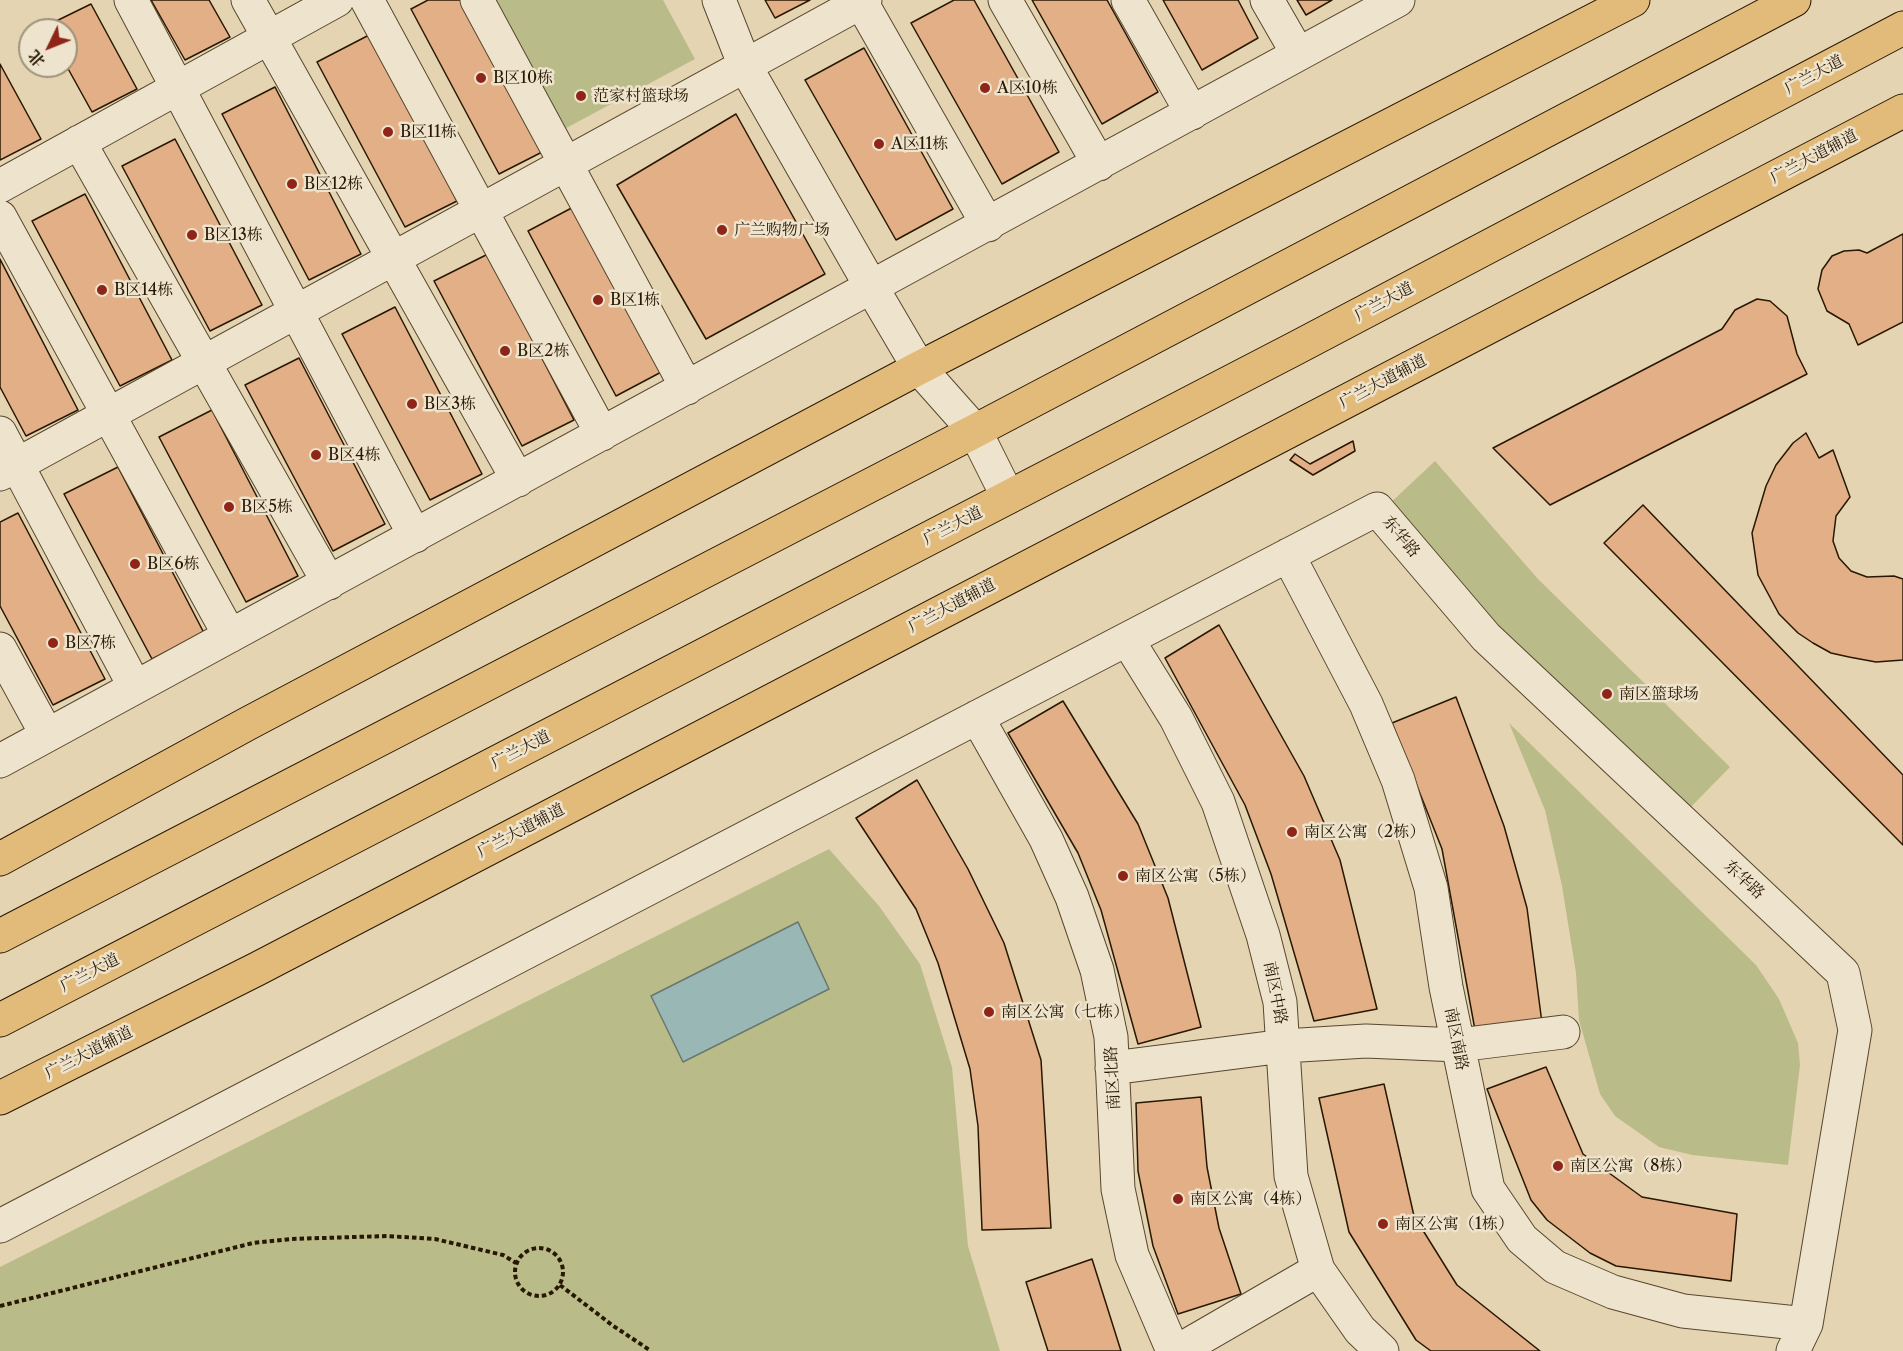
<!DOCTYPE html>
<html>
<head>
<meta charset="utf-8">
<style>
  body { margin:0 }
  #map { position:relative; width:1903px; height:1351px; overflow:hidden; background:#e5d4b2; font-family:"Libre Caslon Text","Noto Serif SC",serif }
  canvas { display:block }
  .north { position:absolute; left:18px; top:18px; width:60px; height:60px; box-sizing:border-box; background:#eee3cd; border:2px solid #9f927c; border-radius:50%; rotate:227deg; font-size:16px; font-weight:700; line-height:24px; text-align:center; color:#281802 }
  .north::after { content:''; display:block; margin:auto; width:21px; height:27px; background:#8f2418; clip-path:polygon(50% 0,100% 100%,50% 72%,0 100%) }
</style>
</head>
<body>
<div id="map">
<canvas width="1903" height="1351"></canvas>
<div class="north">北</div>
</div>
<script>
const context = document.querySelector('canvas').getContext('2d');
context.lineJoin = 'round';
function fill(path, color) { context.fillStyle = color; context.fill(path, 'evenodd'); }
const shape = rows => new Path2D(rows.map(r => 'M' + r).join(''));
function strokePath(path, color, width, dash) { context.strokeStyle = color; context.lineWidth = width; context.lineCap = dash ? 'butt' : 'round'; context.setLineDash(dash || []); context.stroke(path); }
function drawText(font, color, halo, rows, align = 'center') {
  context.font = font + ' "Libre Caslon Text","Noto Serif SC",serif'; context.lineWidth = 5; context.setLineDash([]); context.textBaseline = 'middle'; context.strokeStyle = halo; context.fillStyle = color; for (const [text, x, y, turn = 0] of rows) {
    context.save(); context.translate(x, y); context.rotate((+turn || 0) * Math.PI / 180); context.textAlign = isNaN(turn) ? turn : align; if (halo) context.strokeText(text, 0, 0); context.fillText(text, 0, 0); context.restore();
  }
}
const green = shape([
  [483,0,663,0,695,59,557,133],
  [1435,461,1538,579,1730,767,1684,814,1484,621,1386,507],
  [1509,723,1756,965,1779,999,1798,1043,1800,1065,1788,1165,1692,1155,1659,1147,1615,1116,1600,1094,1579,1020,1576,973,1562,886,1545,810],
  [829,849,879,906,920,964,952,1067,968,1246,1000,1351,0,1351,0,1267]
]);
const water = shape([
  [798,922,829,989,683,1062,651,996,798,922]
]);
const building = shape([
  [151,0,209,0,230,37,185,60,151,0],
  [428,0,474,0,550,148,499,174,411,9,428,0],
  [765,0,810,0,775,18,765,0],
  [954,0,974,0,1059,152,1002,184,911,23,954,0],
  [1032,0,1107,0,1158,92,1102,124,1032,0],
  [1163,0,1238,0,1258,38,1202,70,1163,0],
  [1297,0,1332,0,1306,15,1297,0],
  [91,4,137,89,92,112,66,65,66,30,46,30,44,27,91,4],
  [371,34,457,201,405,227,317,62,371,34],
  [864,48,953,209,896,240,805,80,864,48],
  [0,64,41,139,0,160,0,64],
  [275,87,361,254,309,280,222,114,275,87],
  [736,114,825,274,706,339,617,185,736,114],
  [175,139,262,305,210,331,122,166,175,139],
  [85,194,172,360,120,386,32,221,85,194],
  [581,203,667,369,616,396,528,231,581,203],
  [1903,234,1903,322,1858,345,1849,324,1827,311,1818,289,1822,270,1832,256,1844,251,1859,250,1867,253,1903,234],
  [488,254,574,420,522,446,434,281,488,254],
  [0,259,78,410,26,436,0,387,0,259],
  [1757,299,1770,301,1787,316,1797,354,1807,374,1550,505,1493,448,1722,329,1735,310,1757,299],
  [395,307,482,474,430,500,342,334,395,307],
  [299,358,385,524,333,551,245,385,299,358],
  [212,410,298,576,246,602,159,437,212,410],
  [1806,433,1819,458,1833,450,1850,497,1836,516,1833,541,1839,558,1851,571,1867,577,1894,576,1903,579,1903,660,1876,662,1849,657,1831,653,1813,643,1798,633,1779,614,1758,575,1752,533,1766,486,1776,465,1793,443,1806,433],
  [1353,441,1355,451,1313,475,1290,460,1295,454,1310,464,1353,441],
  [118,467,204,633,152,659,64,494,118,467],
  [1643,505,1903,775,1903,845,1604,543,1643,505],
  [18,513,105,679,53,705,0,606,0,522,18,513],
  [1219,625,1304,776,1340,860,1377,1009,1314,1021,1271,874,1245,805,1165,658,1219,625],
  [1456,697,1504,826,1527,908,1542,1023,1475,1030,1442,849,1392,723,1456,697],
  [1063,701,1138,824,1168,898,1201,1027,1138,1044,1101,910,1078,853,1008,733,1063,701],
  [917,780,968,869,1004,943,1041,1060,1051,1228,982,1230,978,1126,970,1069,938,963,916,909,856,818,917,780],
  [1546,1067,1583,1154,1642,1197,1737,1214,1731,1281,1616,1266,1590,1253,1547,1220,1531,1200,1487,1089,1546,1067],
  [1384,1084,1414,1216,1457,1285,1540,1351,1431,1351,1416,1340,1349,1232,1319,1098,1384,1084],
  [1201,1097,1207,1167,1219,1228,1241,1294,1178,1314,1153,1246,1138,1171,1136,1103,1201,1097],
  [1092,1259,1121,1351,1048,1351,1026,1282,1092,1259]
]);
const path = shape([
  '515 1272a24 24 0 1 1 48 0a24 24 0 1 1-48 0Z',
  [560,1285,612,1325,651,1351],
  [0,1306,253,1243,291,1239,387,1236,435,1239,503,1255,516,1263]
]);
const minor = shape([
  [131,0,415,536],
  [248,0,518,480],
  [367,0,602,434],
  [477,0,687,388],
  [719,0,745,66,872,288,919,368,975,431,1008,497],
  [860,0,988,225],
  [1005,0,1099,164],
  [1128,0,1192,113],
  [1267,0,1298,54],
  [79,142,329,583],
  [0,186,337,0],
  [0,217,230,636],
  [0,433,135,687],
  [0,474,865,0],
  [1288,555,1366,704,1398,780,1431,888,1446,987,1488,1189,1522,1239,1555,1267,1613,1292,1683,1311,1806,1324],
  [1127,639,1176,718,1218,802,1263,935,1280,1002,1291,1176,1318,1270,1360,1330,1382,1351],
  [0,649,47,735],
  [977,717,1046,839,1072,897,1097,970,1111,1037,1118,1189,1132,1255,1173,1351],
  [0,761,1398,0],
  [1112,1068,1284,1046,1366,1041,1458,1045,1563,1032],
  [0,1226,1377,509,1486,637,1843,973,1855,1030,1806,1324,1793,1351],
  [1178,1351,1318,1270]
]);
const major = shape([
  [0,859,247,724,919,368,1633,0],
  [0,936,975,431,1794,0],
  [0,1020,1296,348,1903,28],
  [0,1098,257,969,1903,111]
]);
const markers = [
  [481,78,6,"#8f2418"],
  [985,88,6,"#8f2418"],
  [581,96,6,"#8f2418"],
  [388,132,6,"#8f2418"],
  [879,144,6,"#8f2418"],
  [292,184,6,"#8f2418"],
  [722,230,6,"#8f2418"],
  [192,235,6,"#8f2418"],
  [102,290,6,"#8f2418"],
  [598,300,6,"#8f2418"],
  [505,351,6,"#8f2418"],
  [412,404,6,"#8f2418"],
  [316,455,6,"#8f2418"],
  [229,507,6,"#8f2418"],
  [135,564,6,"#8f2418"],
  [53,643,6,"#8f2418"],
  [1607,694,6,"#8f2418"],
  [1292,832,6,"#8f2418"],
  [1123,876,6,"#8f2418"],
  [989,1012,6,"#8f2418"],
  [1558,1166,6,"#8f2418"],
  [1178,1199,6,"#8f2418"],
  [1383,1224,6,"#8f2418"]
];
const streetNames = [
  ["广兰大道",1814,75,-28],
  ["广兰大道辅道",1814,157,-28],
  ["广兰大道",1384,302,-28],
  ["广兰大道辅道",1383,382,-28],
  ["广兰大道",953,526,-27],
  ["东华路",1401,537,50],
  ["广兰大道辅道",952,606,-28],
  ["广兰大道",521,750,-27],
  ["广兰大道辅道",521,831,-28],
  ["东华路",1744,880,43],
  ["广兰大道",90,973,-27],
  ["南区中路",1275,993,79],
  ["南区南路",1456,1039,79],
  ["广兰大道辅道",89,1053,-27],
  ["南区北路",1113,1078,-93]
];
const poiNames = [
  ["B区10栋",493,78],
  ["A区10栋",997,88],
  ["范家村篮球场",593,96],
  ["B区11栋",400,132],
  ["A区11栋",891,144],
  ["B区12栋",304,184],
  ["广兰购物广场",734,230],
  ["B区13栋",204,235],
  ["B区14栋",114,290],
  ["B区1栋",610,300],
  ["B区2栋",517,351],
  ["B区3栋",424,404],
  ["B区4栋",328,455],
  ["B区5栋",241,507],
  ["B区6栋",147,564],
  ["B区7栋",65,643],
  ["南区篮球场",1619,694],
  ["南区公寓（2栋）",1304,832],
  ["南区公寓（5栋）",1135,876],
  ["南区公寓（七栋）",1001,1012],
  ["南区公寓（8栋）",1570,1166],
  ["南区公寓（4栋）",1190,1199],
  ["南区公寓（1栋）",1395,1224]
];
fill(green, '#b9bc89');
fill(water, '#98b7b5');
strokePath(water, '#6b776d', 1.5);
fill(building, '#e2af87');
strokePath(building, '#281802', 1.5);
strokePath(minor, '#57472e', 35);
strokePath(major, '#281802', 35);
strokePath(path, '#281802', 4, [4.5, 3]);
strokePath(minor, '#eee3cd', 33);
strokePath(major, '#e2ba79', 33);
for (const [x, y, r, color] of markers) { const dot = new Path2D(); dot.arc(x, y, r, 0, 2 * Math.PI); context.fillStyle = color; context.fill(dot); strokePath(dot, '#eee3cd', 2); }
drawText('16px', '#281802', '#eee3cd', streetNames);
drawText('16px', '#281802', '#eee3cd', poiNames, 'left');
</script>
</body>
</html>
